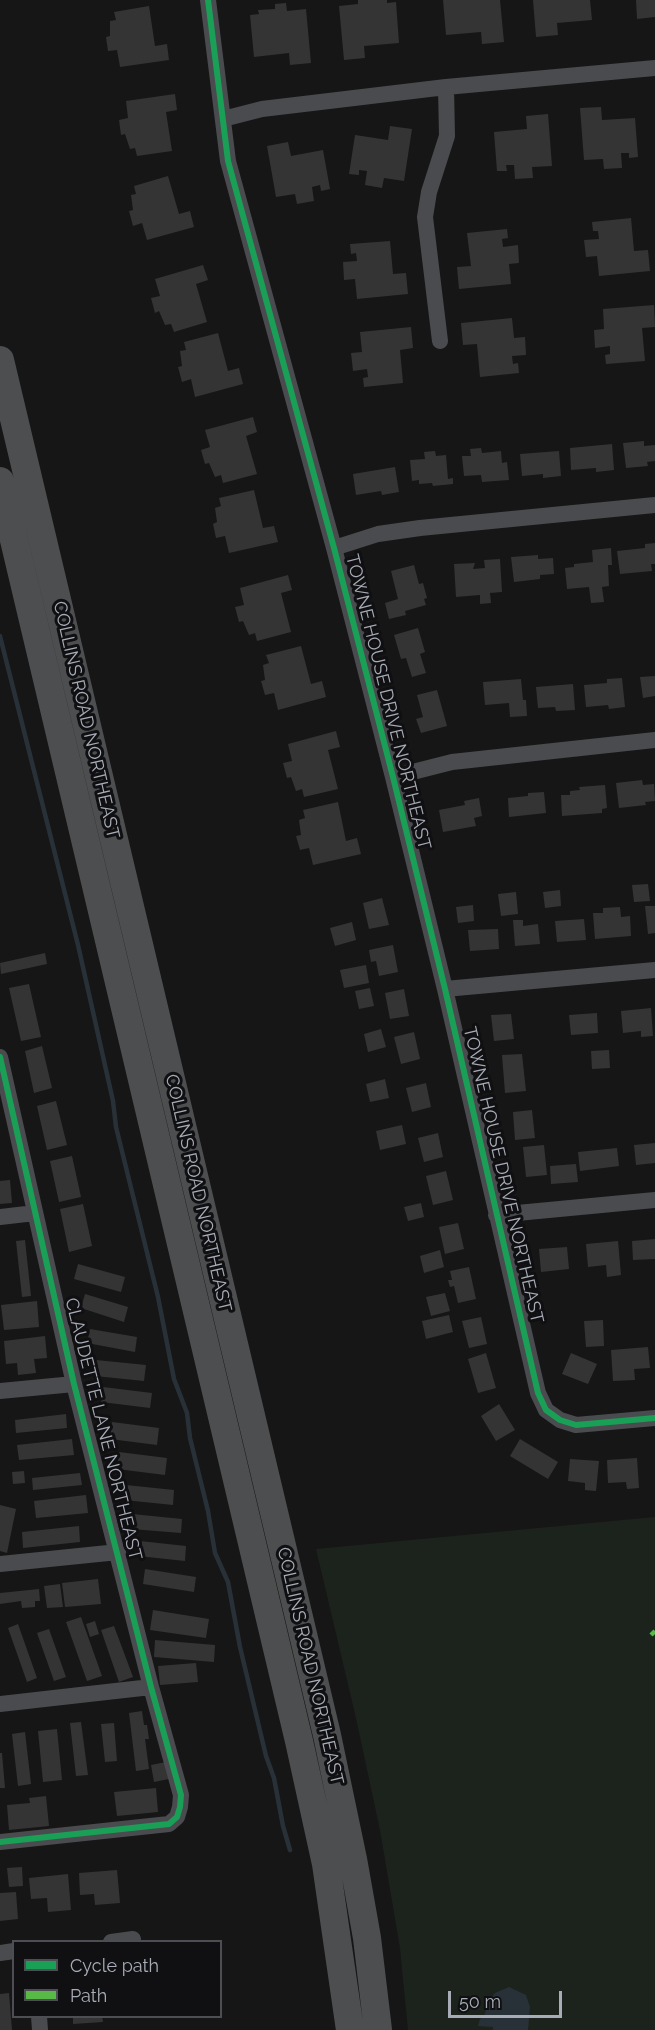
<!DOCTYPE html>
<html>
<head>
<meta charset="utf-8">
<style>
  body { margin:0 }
  #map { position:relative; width:655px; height:2030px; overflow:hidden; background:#161616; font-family:Raleway,sans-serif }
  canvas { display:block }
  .legend { position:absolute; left:12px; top:1940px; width:210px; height:78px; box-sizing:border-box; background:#101012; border:2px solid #4c4e54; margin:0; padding:8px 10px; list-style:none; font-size:18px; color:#a7acb7 }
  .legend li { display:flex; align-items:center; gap:12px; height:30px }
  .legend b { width:30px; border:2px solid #4c4e54 }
  .scale { position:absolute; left:448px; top:1991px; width:114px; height:27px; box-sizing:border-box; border:3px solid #a7acb7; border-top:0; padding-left:8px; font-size:18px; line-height:21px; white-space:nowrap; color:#a7acb7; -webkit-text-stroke:4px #101012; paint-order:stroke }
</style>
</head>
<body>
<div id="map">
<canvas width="655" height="2030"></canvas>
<ul class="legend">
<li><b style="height:8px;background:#1a9f57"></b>Cycle path</li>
<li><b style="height:8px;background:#58b947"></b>Path</li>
</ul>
<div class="scale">50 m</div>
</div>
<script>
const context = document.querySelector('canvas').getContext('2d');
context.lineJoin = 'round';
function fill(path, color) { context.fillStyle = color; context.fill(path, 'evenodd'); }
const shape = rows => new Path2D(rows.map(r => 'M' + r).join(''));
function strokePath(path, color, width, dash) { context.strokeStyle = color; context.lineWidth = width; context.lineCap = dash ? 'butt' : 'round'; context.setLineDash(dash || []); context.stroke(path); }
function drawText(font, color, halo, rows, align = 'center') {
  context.font = font + ' Raleway,sans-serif'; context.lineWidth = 6; context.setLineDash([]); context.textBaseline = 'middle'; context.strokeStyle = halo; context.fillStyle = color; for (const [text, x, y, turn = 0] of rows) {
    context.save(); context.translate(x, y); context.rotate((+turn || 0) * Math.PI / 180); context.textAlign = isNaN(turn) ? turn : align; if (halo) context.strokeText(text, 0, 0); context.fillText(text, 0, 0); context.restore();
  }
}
const green = shape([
  [655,1517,655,2030,408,2030,400,1948,380,1830,356,1718,316,1549]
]);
const water = shape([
  [509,1987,526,1995,530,2007,528,2030,493,2030,493,2027,478,2026,480,2019,484,2016,489,2001,495,1993]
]);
const stream = shape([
  [0,636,78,945,113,1101,116,1127,158,1297,174,1379,187,1413,190,1438,208,1511,215,1553,228,1582,240,1647,266,1756,274,1778,283,1826,290,1850]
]);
const building = shape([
  [358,0,387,0,387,3,396,2,399,43,364,46,365,58,344,60,339,6,358,4],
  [443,0,500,0,504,42,482,44,481,32,446,35],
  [533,0,590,0,592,20,557,23,558,35,536,37],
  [636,0,655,0,655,17,637,19],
  [286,3,287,11,306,9,311,63,290,65,289,53,254,57,250,15,259,14,258,10,275,9,275,4],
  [149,6,155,46,167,44,169,60,120,67,117,50,108,51,106,37,110,36,110,21,116,20,114,12],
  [175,94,177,110,166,112,172,151,137,156,135,148,130,149,125,134,121,135,119,120,128,118,126,101],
  [601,107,602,120,635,118,638,157,629,158,629,153,621,153,622,168,604,169,603,159,584,160,580,108],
  [548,114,552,166,532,167,533,178,515,179,514,165,506,165,507,171,497,171,494,132,527,129,526,116],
  [390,126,412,129,404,181,384,178,382,188,365,185,367,171,359,170,359,175,349,174,355,135,388,140],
  [288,142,291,156,323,150,330,189,321,191,320,185,312,187,314,201,297,204,295,194,276,197,267,146],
  [168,176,179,214,190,211,194,227,147,240,142,223,133,226,129,211,133,210,131,195,136,194,134,186],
  [631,218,634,251,648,250,650,271,599,276,597,256,586,257,584,240,599,239,598,231,593,231,592,222],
  [507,229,508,238,502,239,503,247,518,245,519,263,509,264,511,284,459,289,457,267,471,266,467,233],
  [390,241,393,274,406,273,408,294,357,299,355,279,344,280,343,262,357,261,356,253,351,254,350,244],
  [203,265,208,280,196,284,207,322,174,332,171,324,165,325,159,311,155,313,151,298,160,296,155,279],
  [654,305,655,327,642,328,645,361,606,364,605,355,610,354,610,346,595,348,594,330,604,329,603,309],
  [512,318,514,338,525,337,526,355,512,356,513,364,518,363,519,373,480,377,477,344,463,345,461,323],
  [411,327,413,348,400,350,403,383,364,387,363,378,368,377,367,369,353,371,351,353,362,352,360,332],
  [218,333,228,371,239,368,243,384,195,397,191,379,182,382,178,367,182,366,180,351,186,350,184,342],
  [253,417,257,432,246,436,257,474,223,483,221,475,215,477,209,463,205,464,201,450,210,447,205,430],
  [644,441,644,446,655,445,655,461,647,462,648,466,626,468,623,443],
  [612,444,614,470,596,472,596,468,571,470,570,448],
  [481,448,482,453,501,451,502,463,507,462,509,480,482,482,481,475,464,476,462,456,471,456,470,449],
  [435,451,436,456,446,455,448,479,453,478,453,484,433,486,432,483,419,484,419,480,412,481,410,460,425,459,424,452],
  [559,451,561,476,543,478,543,474,522,476,520,454],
  [395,467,399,492,382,495,381,491,356,495,353,474],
  [254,490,263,528,274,526,278,542,229,553,225,536,216,538,213,524,217,522,215,508,221,506,219,498],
  [655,543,655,564,651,564,652,571,620,574,617,551,645,548,645,544],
  [611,548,612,565,608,565,609,586,602,587,604,602,591,603,589,587,567,589,565,568,574,567,574,564,593,562,592,550],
  [538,555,538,559,553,558,554,574,540,575,540,579,514,582,511,557],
  [500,559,502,592,490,593,491,603,480,604,480,595,456,597,454,564,475,563,473,569,485,568,484,560],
  [414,565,419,584,423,583,427,598,424,599,426,605,405,611,406,615,389,619,385,603,398,599,391,571],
  [288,575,292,590,281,593,291,632,257,641,255,633,249,635,243,621,239,622,235,607,244,605,240,588],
  [418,628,425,652,420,654,426,673,412,677,406,658,401,659,394,635],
  [301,646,311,684,322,681,326,697,278,710,274,693,265,695,261,681,265,680,263,665,269,663,266,655],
  [655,676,655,696,643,698,640,677],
  [622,678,625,707,609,709,608,705,586,707,584,685,607,683,607,679],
  [521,679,523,700,526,700,527,716,510,717,509,703,485,705,483,682],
  [573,684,575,710,556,711,555,707,538,708,536,687],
  [437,690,447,726,421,733,416,719,423,717,417,695],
  [336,731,340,747,328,750,338,789,304,797,302,789,296,791,291,777,287,778,283,763,292,761,288,744],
  [642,780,643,785,654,784,655,801,645,802,646,805,619,808,616,783],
  [605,785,607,808,602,809,602,813,562,816,561,795,570,795,570,791,580,790,579,787],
  [544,792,546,813,509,817,508,798,528,796,528,793],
  [479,798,482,816,474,818,476,826,443,832,439,810,465,805,464,801],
  [338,802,346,841,357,838,361,854,313,865,309,848,300,850,296,836,301,835,299,820,305,818,303,810],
  [648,884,650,901,634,902,632,885],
  [560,890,561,906,545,908,543,892],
  [516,892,518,914,501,916,498,894],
  [382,898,389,925,369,929,363,903],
  [473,905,474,921,458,923,456,907],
  [645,906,655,906,655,933,648,934],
  [620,907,621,917,630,916,631,936,595,939,593,913,603,913,603,908],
  [584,919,586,940,557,942,555,921],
  [513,920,523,920,523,926,538,924,540,944,515,946],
  [352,922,356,940,335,946,330,928],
  [498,929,499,949,470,951,468,930],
  [393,945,398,972,379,976,376,961,371,962,369,950],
  [45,953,47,964,1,974,0,963],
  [366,965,369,983,344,988,340,970],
  [29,984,41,1037,21,1041,9,988],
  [370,988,374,1006,359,1009,355,991],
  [404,989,409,1016,390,1019,385,993],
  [651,1008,653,1036,641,1037,641,1031,623,1033,621,1011],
  [597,1013,598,1033,571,1035,569,1015],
  [511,1014,514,1039,494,1041,491,1015],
  [381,1029,386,1047,368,1052,364,1034],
  [414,1032,420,1059,401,1064,394,1037],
  [42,1046,52,1088,34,1093,25,1051],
  [609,1050,610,1068,592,1069,591,1051],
  [522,1054,526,1091,505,1093,502,1055],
  [385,1079,389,1098,370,1102,366,1084],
  [426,1083,431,1107,412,1112,406,1088],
  [56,1101,67,1145,47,1150,37,1106],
  [532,1110,535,1138,515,1140,513,1112],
  [402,1125,406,1144,380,1150,376,1131],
  [438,1133,443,1157,424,1162,418,1138],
  [655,1143,655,1163,636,1165,634,1145],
  [544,1145,547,1175,526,1177,523,1147],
  [617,1148,619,1166,580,1171,578,1152],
  [72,1156,81,1197,59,1202,50,1161],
  [576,1164,578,1182,551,1184,550,1166],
  [446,1171,453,1200,433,1205,426,1176],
  [10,1180,12,1203,0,1204,0,1181],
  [421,1203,424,1217,408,1221,404,1207],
  [83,1204,92,1246,69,1252,60,1209],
  [458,1223,464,1249,445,1254,439,1227],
  [655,1239,655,1259,633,1260,632,1241],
  [25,1240,31,1296,22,1297,16,1241],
  [618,1241,621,1275,607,1277,606,1265,588,1267,586,1244],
  [567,1247,569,1269,541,1272,539,1249],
  [440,1250,444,1267,424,1273,420,1256],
  [78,1264,125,1277,121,1292,74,1279],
  [469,1267,476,1299,458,1303,454,1286,450,1287,448,1280,452,1280,450,1271],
  [445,1293,450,1311,431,1316,426,1297],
  [85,1294,128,1307,124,1322,81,1308],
  [37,1301,39,1327,4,1330,1,1305],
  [449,1315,453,1332,426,1339,422,1321],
  [481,1317,487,1344,469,1348,462,1321],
  [603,1320,604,1346,586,1347,584,1321],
  [90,1329,137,1337,135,1352,87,1343],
  [45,1336,47,1358,34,1359,36,1373,18,1375,17,1363,6,1364,4,1341],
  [648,1347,650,1368,634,1369,635,1380,613,1381,611,1350],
  [486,1353,496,1388,478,1393,468,1359],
  [571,1353,597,1364,588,1384,562,1374],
  [96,1360,146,1365,144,1381,95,1376],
  [103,1387,152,1393,150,1408,101,1402],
  [499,1404,515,1430,496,1441,481,1416],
  [66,1414,67,1428,16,1433,15,1420],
  [112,1422,159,1428,157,1445,110,1439],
  [72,1439,74,1455,19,1460,17,1445],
  [520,1439,558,1462,548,1479,510,1456],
  [119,1452,167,1458,165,1475,117,1469],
  [637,1458,639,1488,627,1489,626,1482,608,1483,607,1460],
  [570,1459,599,1461,596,1491,585,1490,585,1483,568,1481],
  [24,1471,25,1483,13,1484,12,1472],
  [80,1473,82,1485,33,1490,32,1478],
  [126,1485,174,1490,173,1505,124,1500],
  [86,1495,88,1513,36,1518,34,1501],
  [0,1505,16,1509,7,1553,0,1551],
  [132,1514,182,1519,181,1533,131,1529],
  [79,1526,80,1542,23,1548,22,1532],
  [140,1541,186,1546,185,1561,138,1556],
  [145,1569,196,1577,194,1592,143,1584],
  [98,1579,101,1604,65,1607,62,1583],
  [60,1584,63,1607,47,1608,44,1586],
  [39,1589,40,1601,35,1601,35,1607,22,1608,21,1601,0,1604,0,1593],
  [153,1610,209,1619,206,1638,150,1630],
  [81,1617,102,1676,87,1681,66,1622],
  [95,1621,99,1634,90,1637,86,1624],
  [18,1624,37,1678,27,1682,8,1628],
  [114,1626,133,1677,119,1682,101,1630],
  [49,1629,66,1677,54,1681,37,1633],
  [155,1640,215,1645,214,1662,154,1657],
  [196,1663,198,1682,160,1685,158,1666],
  [142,1711,144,1725,147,1725,149,1739,145,1739,149,1769,136,1771,129,1713],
  [81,1722,88,1775,76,1776,70,1723],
  [114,1723,117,1761,105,1762,101,1724],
  [57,1729,62,1780,43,1782,38,1731],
  [25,1732,31,1784,18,1786,12,1734],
  [0,1753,2,1753,5,1788,0,1788],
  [166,1762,169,1779,154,1782,151,1765],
  [156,1788,158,1812,117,1816,114,1792],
  [46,1796,49,1826,9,1830,7,1805,30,1803,29,1798],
  [22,1867,23,1886,9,1887,7,1868],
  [117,1870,120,1903,95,1905,94,1894,80,1895,79,1873],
  [68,1874,71,1910,48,1912,47,1898,31,1899,29,1878],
  [16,1892,18,1919,0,1921,0,1893],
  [9,1993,12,2030,0,2030,0,1994],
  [73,2016,102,2016,103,2022,73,2024]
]);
const minor = shape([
  [208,0,228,161,334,548,393,777,445,989,538,1393,546,1410,560,1420,576,1425,655,1418],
  [223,119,262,109,446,87,655,68],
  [440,341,425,217,429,192,447,136,446,87],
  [334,548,378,534,420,528,655,505],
  [393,777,452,762,655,740],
  [445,989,655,970],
  [0,1057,74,1384,151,1687,181,1795,180,1807,177,1817,169,1824,0,1842],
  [496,1215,655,1200],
  [0,1217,35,1213],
  [0,1391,74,1384],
  [0,1564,118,1552],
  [0,1704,151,1687],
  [111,1942,133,1939],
  [0,1953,14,1951],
  [39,2016,40,2030]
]);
const motorway = shape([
  [0,360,327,1735,353,1859,367,1938,378,2030],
  [0,481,299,1741,326,1864,350,2030]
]);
const quiet = shape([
  [651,1635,655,1631]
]);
const cycleway = shape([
  [208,0,228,161,334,548,393,777,445,989,538,1393,546,1410,560,1420,576,1425,655,1418],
  [0,1057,74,1384,151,1687,181,1795,180,1807,177,1817,169,1824,0,1842]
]);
const streetNames = [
  ["TOWNE HOUSE DRIVE NORTHEAST",388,702,76],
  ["COLLINS ROAD NORTHEAST",86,720,77],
  ["TOWNE HOUSE DRIVE NORTHEAST",503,1175,77],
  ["COLLINS ROAD NORTHEAST",198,1193,77],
  ["CLAUDETTE LANE NORTHEAST",103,1429,76],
  ["COLLINS ROAD NORTHEAST",310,1666,77]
];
fill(green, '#1c231d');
fill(water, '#293138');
strokePath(stream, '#293138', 4.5);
fill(building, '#343435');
strokePath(minor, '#4a4b4f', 16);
strokePath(motorway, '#4d4e50', 28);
strokePath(quiet, '#58b947', 4.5, [9, 4.5]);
strokePath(cycleway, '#1a9f57', 6);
drawText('18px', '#a7acb7', '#101012', streetNames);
</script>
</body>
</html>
